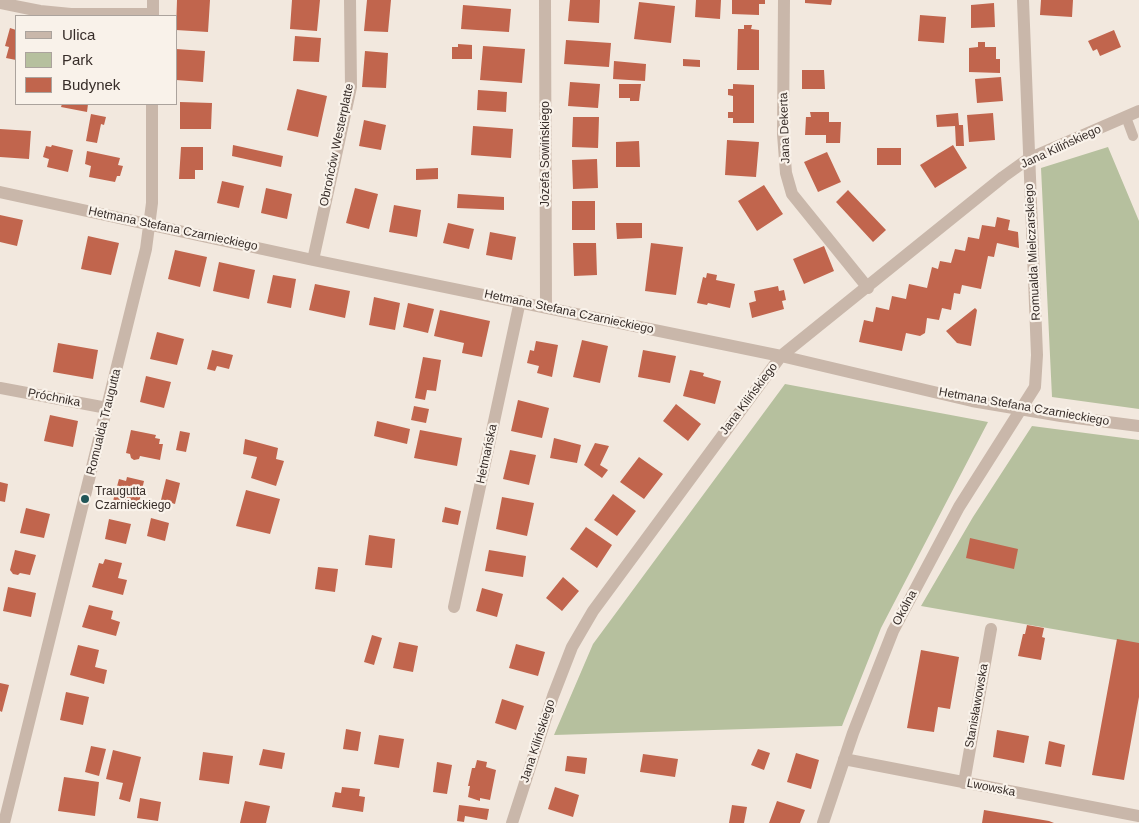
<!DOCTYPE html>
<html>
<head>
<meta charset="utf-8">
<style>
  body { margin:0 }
  #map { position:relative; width:1139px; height:823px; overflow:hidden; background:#f2e8de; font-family:Arial,sans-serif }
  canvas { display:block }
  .legend { position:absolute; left:15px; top:15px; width:162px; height:90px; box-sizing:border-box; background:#f9f2ea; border:1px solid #aba39d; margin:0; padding:6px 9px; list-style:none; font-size:15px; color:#372d29 }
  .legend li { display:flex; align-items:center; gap:10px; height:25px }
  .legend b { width:25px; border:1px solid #aba39d }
</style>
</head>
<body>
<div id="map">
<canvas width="1139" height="823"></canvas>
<ul class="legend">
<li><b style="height:6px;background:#c9b7aa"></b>Ulica</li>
<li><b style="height:14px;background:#b6c09e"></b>Park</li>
<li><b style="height:14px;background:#c1654d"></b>Budynek</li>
</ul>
</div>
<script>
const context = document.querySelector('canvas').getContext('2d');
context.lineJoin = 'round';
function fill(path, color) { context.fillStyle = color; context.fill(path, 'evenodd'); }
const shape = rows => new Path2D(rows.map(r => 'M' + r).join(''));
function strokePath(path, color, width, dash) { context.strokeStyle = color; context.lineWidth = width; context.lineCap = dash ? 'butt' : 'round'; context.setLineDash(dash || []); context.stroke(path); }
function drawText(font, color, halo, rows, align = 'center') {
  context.font = font + ' Arial,sans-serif'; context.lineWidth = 4.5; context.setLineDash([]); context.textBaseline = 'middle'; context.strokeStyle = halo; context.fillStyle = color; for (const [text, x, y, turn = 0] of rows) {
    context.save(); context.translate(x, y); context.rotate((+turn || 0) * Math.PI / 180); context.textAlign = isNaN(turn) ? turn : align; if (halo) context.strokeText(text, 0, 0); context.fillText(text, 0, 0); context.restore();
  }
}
const green = shape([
  [1108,147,1139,221,1139,409,1052,397,1041,168],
  [785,384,988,422,881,628,842,726,554,735,593,644],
  [1032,426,1139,440,1139,644,921,606,973,517]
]);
const building = shape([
  [177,0,210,0,208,32,176,30],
  [292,0,320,0,317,31,290,29],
  [367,0,391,0,388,32,364,31],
  [570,0,600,0,599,23,568,21],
  [696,0,721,0,720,19,695,17],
  [732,0,765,0,765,4,759,4,759,15,732,14],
  [805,0,832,0,831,5,805,3],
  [1041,0,1073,0,1072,17,1040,15],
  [639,2,675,6,671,43,634,39],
  [994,3,995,27,971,28,971,5],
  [463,5,511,9,509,32,461,29],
  [920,15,946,17,944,43,918,41],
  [744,25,752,25,751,29,759,30,759,70,737,70,738,29,744,29],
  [10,28,16,30,16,60,6,58,9,47,5,46],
  [1114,30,1121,47,1100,56,1097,49,1093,51,1088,41],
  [295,36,321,38,319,62,293,61],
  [566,40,611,43,609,67,564,64],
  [978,42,985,42,985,47,996,47,996,59,1000,59,1000,73,969,72,969,48,978,47],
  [458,44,472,45,472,59,452,59,452,47,458,47],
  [483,46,525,49,522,83,480,80],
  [176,49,205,51,203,82,176,80],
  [365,51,388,53,386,88,362,87],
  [683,59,700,60,700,67,683,66],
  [614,61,646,64,645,81,613,79],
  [802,70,824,70,825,89,802,89],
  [1001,77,1003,101,977,103,975,79],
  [570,82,600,84,598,108,568,106],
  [619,84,641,84,639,101,630,101,630,98,619,98],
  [733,84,754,85,754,123,733,123,733,118,728,118,728,112,733,112,733,96,728,95,728,89,733,89],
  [297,89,327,96,318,137,287,130],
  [478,90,507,92,506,112,477,110],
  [180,102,212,103,211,129,180,129],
  [62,104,88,104,87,112,61,107],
  [810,112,829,112,829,122,841,122,840,143,826,143,826,135,805,135,806,117,811,117],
  [958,113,959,125,963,125,964,146,956,146,955,126,937,127,936,115],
  [993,113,995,140,969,142,967,115],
  [91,114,106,117,104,125,101,124,97,143,86,141],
  [573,117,599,117,598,148,572,147],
  [364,120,386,125,381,150,359,146],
  [473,126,513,129,511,158,471,155],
  [0,129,31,131,29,159,0,157],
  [727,140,759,142,756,177,725,175],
  [639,141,640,167,616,167,616,142],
  [52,145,73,150,68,172,47,167,49,159,43,157,46,146,51,147],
  [233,145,283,156,281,167,232,156],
  [953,145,967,168,935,188,920,165],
  [181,147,203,147,203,170,195,170,195,179,179,179],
  [877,148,901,148,901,165,877,165],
  [87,151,120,158,118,165,123,166,120,176,117,176,115,182,89,177,91,166,85,164],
  [827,152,841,182,818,192,804,162],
  [597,159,598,188,573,189,572,160],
  [438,168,438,179,416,180,416,169],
  [222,181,244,186,239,208,217,203],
  [764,185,783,214,757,231,738,201],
  [266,188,292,194,287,219,261,213],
  [355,188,378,194,369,229,346,223],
  [848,190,886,230,873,242,836,202],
  [458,194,504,197,504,210,457,208],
  [572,201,595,201,595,230,572,230],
  [394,205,421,210,417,237,389,232],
  [0,215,23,220,17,246,0,242],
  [997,217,1010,220,1008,230,1018,232,1019,248,997,243,994,257,988,256,981,289,962,285,960,294,954,293,951,310,942,308,939,320,927,318,925,333,920,336,906,333,902,351,859,342,864,320,873,322,876,307,889,310,892,296,906,299,909,284,927,288,932,267,938,269,940,261,951,263,955,249,965,251,968,237,979,239,982,225,995,227],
  [448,223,474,229,469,249,443,243],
  [616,223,642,223,642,238,617,239],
  [490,232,516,237,512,260,486,255],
  [88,236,119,243,111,275,81,269],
  [573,243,596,243,597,275,574,276],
  [651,243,683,247,676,295,645,291],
  [824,246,834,271,804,284,793,259],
  [175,250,207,257,200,287,168,279],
  [219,262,255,270,249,299,213,291],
  [707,273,717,275,716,280,735,284,730,308,708,303,707,305,697,303,703,277,706,278],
  [273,275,296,279,291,308,267,303],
  [315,284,350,291,345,318,309,310],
  [778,286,779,291,784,290,786,300,782,301,784,309,752,318,749,303,756,301,754,291],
  [374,297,400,303,395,330,369,325],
  [408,303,434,309,428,333,403,327],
  [975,308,977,310,971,346,957,343,946,331],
  [440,310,490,321,482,357,462,353,464,343,434,336],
  [157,332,184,339,177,365,150,359],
  [582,340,608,346,600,383,573,377],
  [536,341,558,345,552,377,537,373,539,366,527,363,530,350,534,351],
  [58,343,98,350,93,379,53,372],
  [212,350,233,355,229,369,217,366,215,371,207,369],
  [643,350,676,356,670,383,638,377],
  [423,357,441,360,436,391,427,390,425,400,415,398],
  [690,370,704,373,703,376,721,381,715,404,683,396],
  [146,376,171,382,164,408,140,402],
  [518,400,549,408,542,438,511,431],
  [676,404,701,424,688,441,663,421],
  [414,406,429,409,426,423,411,420],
  [50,415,78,421,73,447,44,441],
  [377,421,410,429,407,444,374,436],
  [131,430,156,435,155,438,160,439,159,444,163,444,160,460,140,456,139,459,134,460,131,458,130,454,126,453],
  [420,430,462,438,457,466,414,458],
  [180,431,190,433,186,452,176,450],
  [554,438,581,445,577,463,550,458],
  [245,439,278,448,276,459,284,461,276,486,251,478,257,457,243,454],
  [595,443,609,446,600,465,608,470,602,478,584,465],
  [510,450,536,455,529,485,503,479],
  [639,457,663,474,644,499,620,482],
  [127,477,144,481,138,507,113,501,119,479,126,481],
  [166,479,180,483,175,504,161,500],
  [0,482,8,484,5,502,0,501],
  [246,490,280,499,270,534,236,526],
  [613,494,636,511,617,536,594,520],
  [502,497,534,503,527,536,496,529],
  [445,507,461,511,458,525,442,522],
  [26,508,50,514,44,538,20,533],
  [151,518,169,523,165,541,147,536],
  [109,519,131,524,126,544,105,539],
  [586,527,612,545,597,568,570,549],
  [369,535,395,539,392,568,365,565],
  [970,538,1018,549,1014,569,966,558],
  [15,550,36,555,30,575,20,573,18,575,13,574,10,570],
  [489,550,526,556,523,577,485,571],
  [105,559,122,563,118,578,127,580,123,595,92,587,99,563,103,564],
  [318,567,338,569,335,592,315,589],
  [563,577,579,591,562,611,546,598],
  [8,587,36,593,31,617,3,611],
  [482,588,503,594,497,617,476,611],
  [89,605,113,611,111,619,120,622,116,636,82,627],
  [1027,625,1044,628,1042,637,1045,638,1041,660,1018,656,1023,634,1025,634],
  [372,635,382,638,374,665,364,662],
  [1117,639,1139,643,1139,697,1124,780,1092,775],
  [399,642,418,646,413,672,393,668],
  [516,644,545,652,538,676,509,668],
  [78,645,99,650,95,667,107,670,104,684,70,675],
  [921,650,959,657,950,709,938,707,934,732,907,728],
  [0,683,9,685,2,712,0,711],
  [66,692,89,697,83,725,60,720],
  [502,699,524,706,516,730,495,723],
  [346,729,361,732,358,751,343,749],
  [997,730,1029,736,1024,763,993,757],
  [379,735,404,739,399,768,374,764],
  [1049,741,1065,745,1061,767,1045,764],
  [91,746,106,749,99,776,85,772],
  [263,749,285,753,282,769,259,765],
  [758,749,770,753,764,770,751,765],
  [113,750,141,757,130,802,119,799,123,783,106,779],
  [203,752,233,756,229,784,199,780],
  [796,753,819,760,811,789,787,782],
  [643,754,678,759,675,777,640,772],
  [567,756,587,758,585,774,565,771],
  [477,760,487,762,486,767,496,770,490,800,480,798,480,801,468,797,470,786,468,786,472,768,475,768],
  [437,762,452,765,447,794,433,792],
  [64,777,99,782,95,816,58,811],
  [342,787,360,789,359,796,365,797,363,812,332,807,335,792,341,793],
  [555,787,579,795,573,817,548,809],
  [140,798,161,802,158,821,137,818],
  [245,801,270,806,266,823,240,823],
  [777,801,805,810,800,823,769,823],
  [459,805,489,809,487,820,465,816,464,822,457,821],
  [732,805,747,807,744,823,729,823],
  [984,810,1049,821,1054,823,982,823]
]);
const service = shape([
  [1126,117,1133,136]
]);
const minor = shape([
  [545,0,546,307],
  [784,0,783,134,786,173,792,194,868,288],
  [0,3,40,11,71,14,153,14],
  [153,16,153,0],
  [0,192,313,260,781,356,972,401,1061,416,1139,426],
  [313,260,351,87,350,0],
  [0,388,107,408],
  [454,607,520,301],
  [844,759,1139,816],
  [964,783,991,629],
  [4,823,146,249,152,203,152,104],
  [512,823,553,696,572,647,593,611,781,356,1003,177,1028,159,1139,111],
  [823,823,853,733,893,631,959,507,1035,387,1037,355,1023,0]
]);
const markers = [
  [85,499,5,"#205557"]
];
const streetNames = [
  ["Jana Dekerta",785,128,-92],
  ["Obrońców Westerplatte",337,145,-78],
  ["Jana Kilińskiego",1061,147,-25],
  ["Józefa Sowińskiego",546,154,-90],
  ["Hetmana Stefana Czarnieckiego",173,229,12],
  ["Romualda Mielczarskiego",1033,252,-93],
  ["Hetmana Stefana Czarnieckiego",569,312,12],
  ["Próchnika",54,398,11],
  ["Jana Kilińskiego",749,399,-53],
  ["Hetmana Stefana Czarnieckiego",1024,407,10],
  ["Romualda Traugutta",104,422,-76],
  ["Hetmańska",487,454,-78],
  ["Okólna",905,608,-62],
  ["Stanisławowska",977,706,-80],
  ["Jana Kilińskiego",538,741,-72],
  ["Lwowska",991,788,11]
];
const poiNames = [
  ["Traugutta",95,492],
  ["Czarnieckiego",95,506]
];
fill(green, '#b6c09e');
fill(building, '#c1654d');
strokePath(service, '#c9b7aa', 10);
strokePath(minor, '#c9b7aa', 12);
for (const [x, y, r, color] of markers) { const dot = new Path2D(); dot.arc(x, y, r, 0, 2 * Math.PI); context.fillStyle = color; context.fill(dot); strokePath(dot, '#f9f2ea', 2); }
drawText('12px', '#372d29', '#f9f2ea', streetNames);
drawText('12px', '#372d29', '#f9f2ea', poiNames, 'left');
</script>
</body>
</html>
